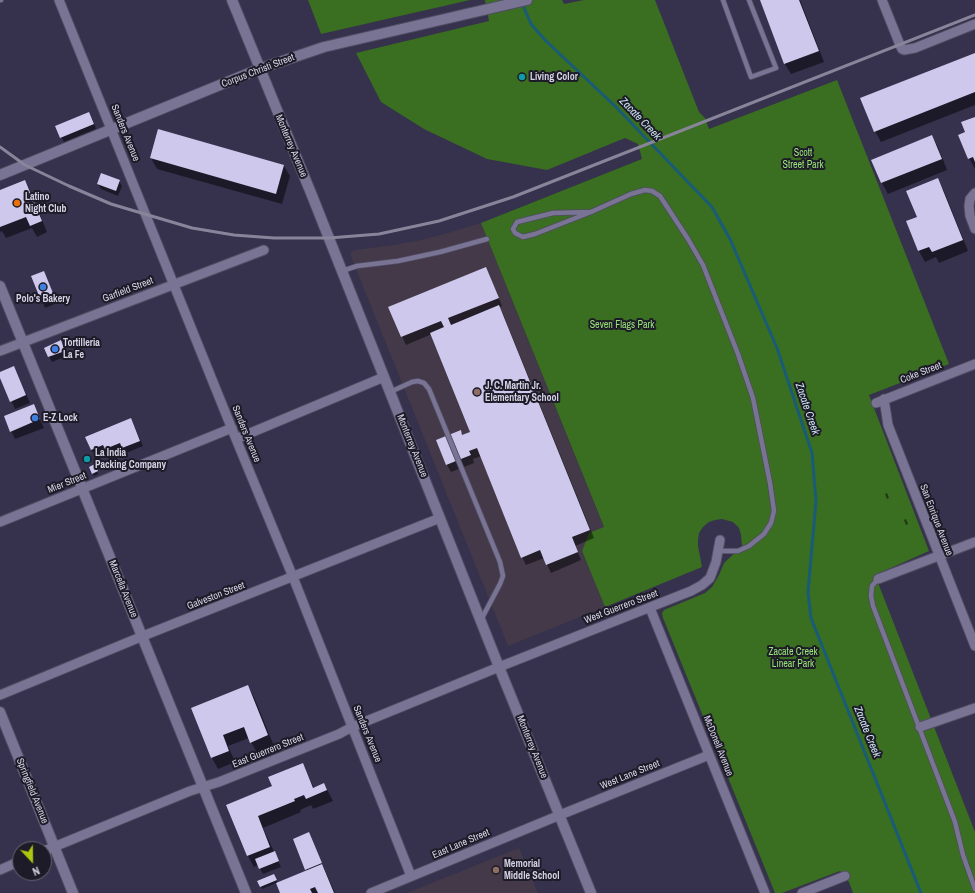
<!DOCTYPE html>
<html>
<head>
<meta charset="utf-8">
<style>
  body { margin:0 }
  #map { position:relative; width:975px; height:893px; overflow:hidden; background:#36314c; font-family:"Archivo Narrow",sans-serif }
  canvas { display:block }
  .north { position:absolute; left:12px; top:841px; width:40px; height:40px; box-sizing:border-box; background:#1d1b27; border:1px solid #676573; border-radius:50%; rotate:158deg; font-size:11px; font-weight:700; line-height:16px; text-align:center; color:#d5d3e5 }
  .north::after { content:''; display:block; margin:auto; width:14px; height:18px; background:#acc611; clip-path:polygon(50% 0,100% 100%,50% 72%,0 100%) }
</style>
</head>
<body>
<div id="map">
<canvas width="975" height="893"></canvas>
<div class="north">N</div>
</div>
<script>
const context = document.querySelector('canvas').getContext('2d');
context.lineJoin = 'round';
function fill(path, color) { context.fillStyle = color; context.fill(path, 'evenodd'); }
const shape = rows => new Path2D(rows.map(r => 'M' + r).join(''));
function strokePath(path, color, width, dash) { context.strokeStyle = color; context.lineWidth = width; context.lineCap = dash ? 'butt' : 'round'; context.setLineDash(dash || []); context.stroke(path); }
function drawText(font, color, halo, rows, align = 'center') {
  context.font = font + ' "Archivo Narrow",sans-serif'; context.lineWidth = 4; context.setLineDash([]); context.textBaseline = 'middle'; context.strokeStyle = halo; context.fillStyle = color; for (const [text, x, y, turn = 0] of rows) {
    context.save(); context.translate(x, y); context.rotate((+turn || 0) * Math.PI / 180); context.textAlign = isNaN(turn) ? turn : align; if (halo) context.strokeText(text, 0, 0); context.fillText(text, 0, 0); context.restore();
  }
}
const education = shape([
  [481,223,604,528,582,551,605,607,508,646,350,254,354,250,394,245,421,240,448,233],
  [519,848,538,893,407,893]
]);
const green = shape([
  [308,0,470,0,321,34],
  [485,0,562,0,564,4,584,0,655,0,699,112,705,118,709,129,837,80,949,364,869,395,929,551,875,575,975,832,975,893,853,893,849,882,840,871,782,893,775,893,663,618,662,613,664,610,705,593,712,587,719,575,724,563,742,546,741,535,739,528,733,522,722,519,715,520,709,522,703,527,699,533,698,540,698,546,702,567,605,607,582,551,589,533,604,527,481,223,642,159,638,144,625,138,547,170,487,159,424,129,381,102,356,53,489,21]
]);
const shadow = shape([
  [761,0,800,0,824,62,791,74,785,64],
  [975,54,975,105,881,142,875,131],
  [92,118,96,129,64,142,61,137],
  [975,118,975,169,969,158,966,133],
  [932,136,938,147,947,170,888,194,882,183,873,160],
  [151,158,284,166,290,176,282,204,157,169],
  [937,180,944,191,968,251,939,263,936,257,925,262,919,251,907,222,918,217],
  [25,181,31,192,47,232,37,237,32,228,6,238,2,231,0,232,0,191],
  [119,181,122,186,118,196,101,189,98,184],
  [486,268,502,306,499,307,503,314,594,538,575,546,581,560,551,573,544,558,526,565,522,557,481,456,473,459,474,463,451,472,447,465,460,432,463,436,471,432,432,334,406,345,389,307],
  [44,272,57,303,45,308,43,303],
  [61,342,67,356,52,362,45,348],
  [14,367,30,403,15,409,0,375,0,373],
  [33,405,44,428,15,439,11,431],
  [131,419,143,446,126,453,123,448,109,454,105,447,93,452,91,450],
  [96,468,98,474,94,476,93,474],
  [887,493,889,498,887,499,885,494],
  [906,519,908,524,906,525,904,520],
  [248,686,254,697,274,746,257,753,249,738,228,746,235,762,218,769,212,758,192,708],
  [302,764,314,788,324,784,333,801,313,809,311,805,300,810,301,812,263,828,281,867,263,874,258,865,254,867,248,856,227,805,273,786],
  [309,834,335,893,281,893,276,883,262,889,261,887,275,877,278,884,307,871,306,869]
]);
const stream = shape([
  [522,3,531,24,545,40,616,107,685,179,712,207,730,239,777,348,812,453,816,501,808,592,811,618,921,893]
]);
const building = shape([
  [760,0,799,0,819,51,784,64],
  [975,53,975,92,874,132,860,98],
  [89,112,94,124,60,138,55,126],
  [975,117,975,162,973,157,968,159,958,135,965,132,961,122],
  [158,129,284,165,276,194,150,158],
  [932,135,942,159,881,183,871,160],
  [101,173,120,180,116,191,97,184],
  [938,178,963,240,932,252,929,247,918,251,906,221,917,217,906,191],
  [25,180,42,221,30,226,26,217,0,227,0,190],
  [486,267,499,298,448,318,451,325,499,305,590,530,572,537,578,552,546,565,540,550,521,558,477,448,469,451,471,455,446,465,436,440,461,430,462,435,470,432,430,333,444,327,441,321,401,337,388,307],
  [44,271,55,298,42,303,31,276],
  [61,340,65,351,48,357,44,348],
  [14,366,26,395,10,402,0,378,0,372],
  [34,404,40,419,10,432,4,416],
  [131,418,140,441,122,448,120,443,105,449,103,445,91,450,85,437],
  [95,464,98,471,92,474,89,467],
  [248,685,268,735,250,743,244,727,223,735,229,751,211,758,191,708],
  [303,763,313,788,324,783,327,790,306,799,304,795,294,799,295,801,258,816,270,847,247,856,226,805,272,786,268,777],
  [309,832,322,863,305,870,293,839],
  [275,851,279,861,259,869,255,859],
  [322,864,334,893,318,893,315,887,310,889,312,893,280,893,276,883],
  [274,874,277,880,260,887,257,881]
]);
const lane = shape([
  [0,0,1,0],
  [723,0,751,77,776,68,749,0],
  [591,212,553,213,517,222,513,229,515,233,523,237,535,234,591,212,631,194,645,190,652,191,660,196,688,239,703,265,738,354,753,398,770,483,774,511,771,523,764,534,749,546,738,551,719,551],
  [342,271,357,266,398,261,440,252,487,239],
  [390,392,412,382,418,381,424,383,429,389,500,562,503,576,500,584,481,620],
  [878,579,872,586,871,596,873,606,955,822,963,855,975,889]
]);
const street = shape([
  [59,0,236,439,293,577,411,876],
  [882,0,900,45,902,49,904,50,915,48,975,24],
  [975,193,970,199,969,206,970,216,975,229],
  [0,351,264,250],
  [884,399,888,425,975,646],
  [876,403,975,364],
  [236,439,384,377],
  [0,522,232,428],
  [878,579,975,542],
  [650,608,765,893],
  [0,695,143,636,440,518],
  [920,727,975,708],
  [44,851,190,791,219,782,339,734,352,727,499,667,691,591,702,585,710,578,716,562,720,540],
  [0,870,20,861],
  [371,893,560,815,709,755],
  [802,893,845,876]
]);
const secondary = shape([
  [232,0,313,198,499,667,591,893],
  [0,175,259,69,324,47,527,0],
  [0,286,246,893],
  [0,712,73,893]
]);
const rail = shape([
  [0,147,25,165,69,186,111,204,192,228,234,235,274,238,329,238,379,234,439,221,513,197,975,15]
]);
const markers = [
  [522,77,4,"#0f9aa8"],
  [17,203,4,"#e8710a"],
  [43,287,4,"#3f7fe0"],
  [55,349,4,"#3f7fe0"],
  [477,392,4,"#8d6e63"],
  [35,418,4,"#3f7fe0"],
  [87,459,4,"#0f9aa8"],
  [496,870,4,"#8d6e63"]
];
const streetNames = [
  ["Corpus Christi Street",258,71,-21],
  ["Sanders Avenue",125,133,68],
  ["Monterrey Avenue",291,146,67],
  ["Garfield Street",128,290,-21],
  ["Coke Street",921,373,-21],
  ["Sanders Avenue",246,434,68],
  ["Monterrey Avenue",412,446,68],
  ["Mier Street",67,483,-22],
  ["San Enrique Avenue",936,520,69],
  ["Marcella Avenue",123,589,68],
  ["Galveston Street",216,596,-21],
  ["West Guerrero Street",621,607,-21],
  ["Sanders Avenue",367,734,68],
  ["McDonell Avenue",718,746,68],
  ["Monterrey Avenue",532,747,68],
  ["East Guerrero Street",268,751,-22],
  ["West Lane Street",630,775,-22],
  ["Springfield Avenue",32,791,68],
  ["East Lane Street",461,844,-23]
];
const poiNames = [
  ["Living Color",530,77],
  ["Latino",25,197],
  ["Night Club",25,209],
  ["Polo's Bakery",43,299,"center"],
  ["Tortilleria",63,343],
  ["La Fe",63,355],
  ["J. C. Martin Jr.",485,386],
  ["Elementary School",485,398],
  ["E-Z Lock",43,418],
  ["La India",95,453],
  ["Packing Company",95,465],
  ["Memorial",504,864],
  ["Middle School",504,876]
];
const parkNames = [
  ["Scott",803,153],
  ["Street Park",803,165],
  ["Seven Flags Park",622,325],
  ["Zacate Creek",793,652],
  ["Linear Park",793,664]
];
const waterNames = [
  ["Zacate Creek",640,119,46],
  ["Zacate Creek",807,409,71],
  ["Zacate Creek",867,732,68]
];
fill(education, '#433949');
fill(green, '#3a6e20');
fill(shadow, '#0007');
strokePath(stream, '#195c77', 3);
fill(building, '#cec9ec');
strokePath(lane, '#514c63', 6);
strokePath(street, '#514c63', 11);
strokePath(secondary, '#514c63', 12);
strokePath(lane, '#797493', 4.5);
strokePath(street, '#797493', 9);
strokePath(secondary, '#797493', 10);
strokePath(rail, '#88859b', 3);
for (const [x, y, r, color] of markers) { const dot = new Path2D(); dot.arc(x, y, r, 0, 2 * Math.PI); context.fillStyle = color; context.fill(dot); strokePath(dot, '#1d1b27', 1.5); }
drawText('10px', '#d5d3e5', '#1d1b27', streetNames);
drawText('bold 10px', '#d5d3e5', '#1d1b27', poiNames, 'left');
drawText('10px', '#99e478', '#1d1b27', parkNames);
drawText('italic 11px', '#cbe4f1', '#1d1b27', waterNames);
</script>
</body>
</html>
